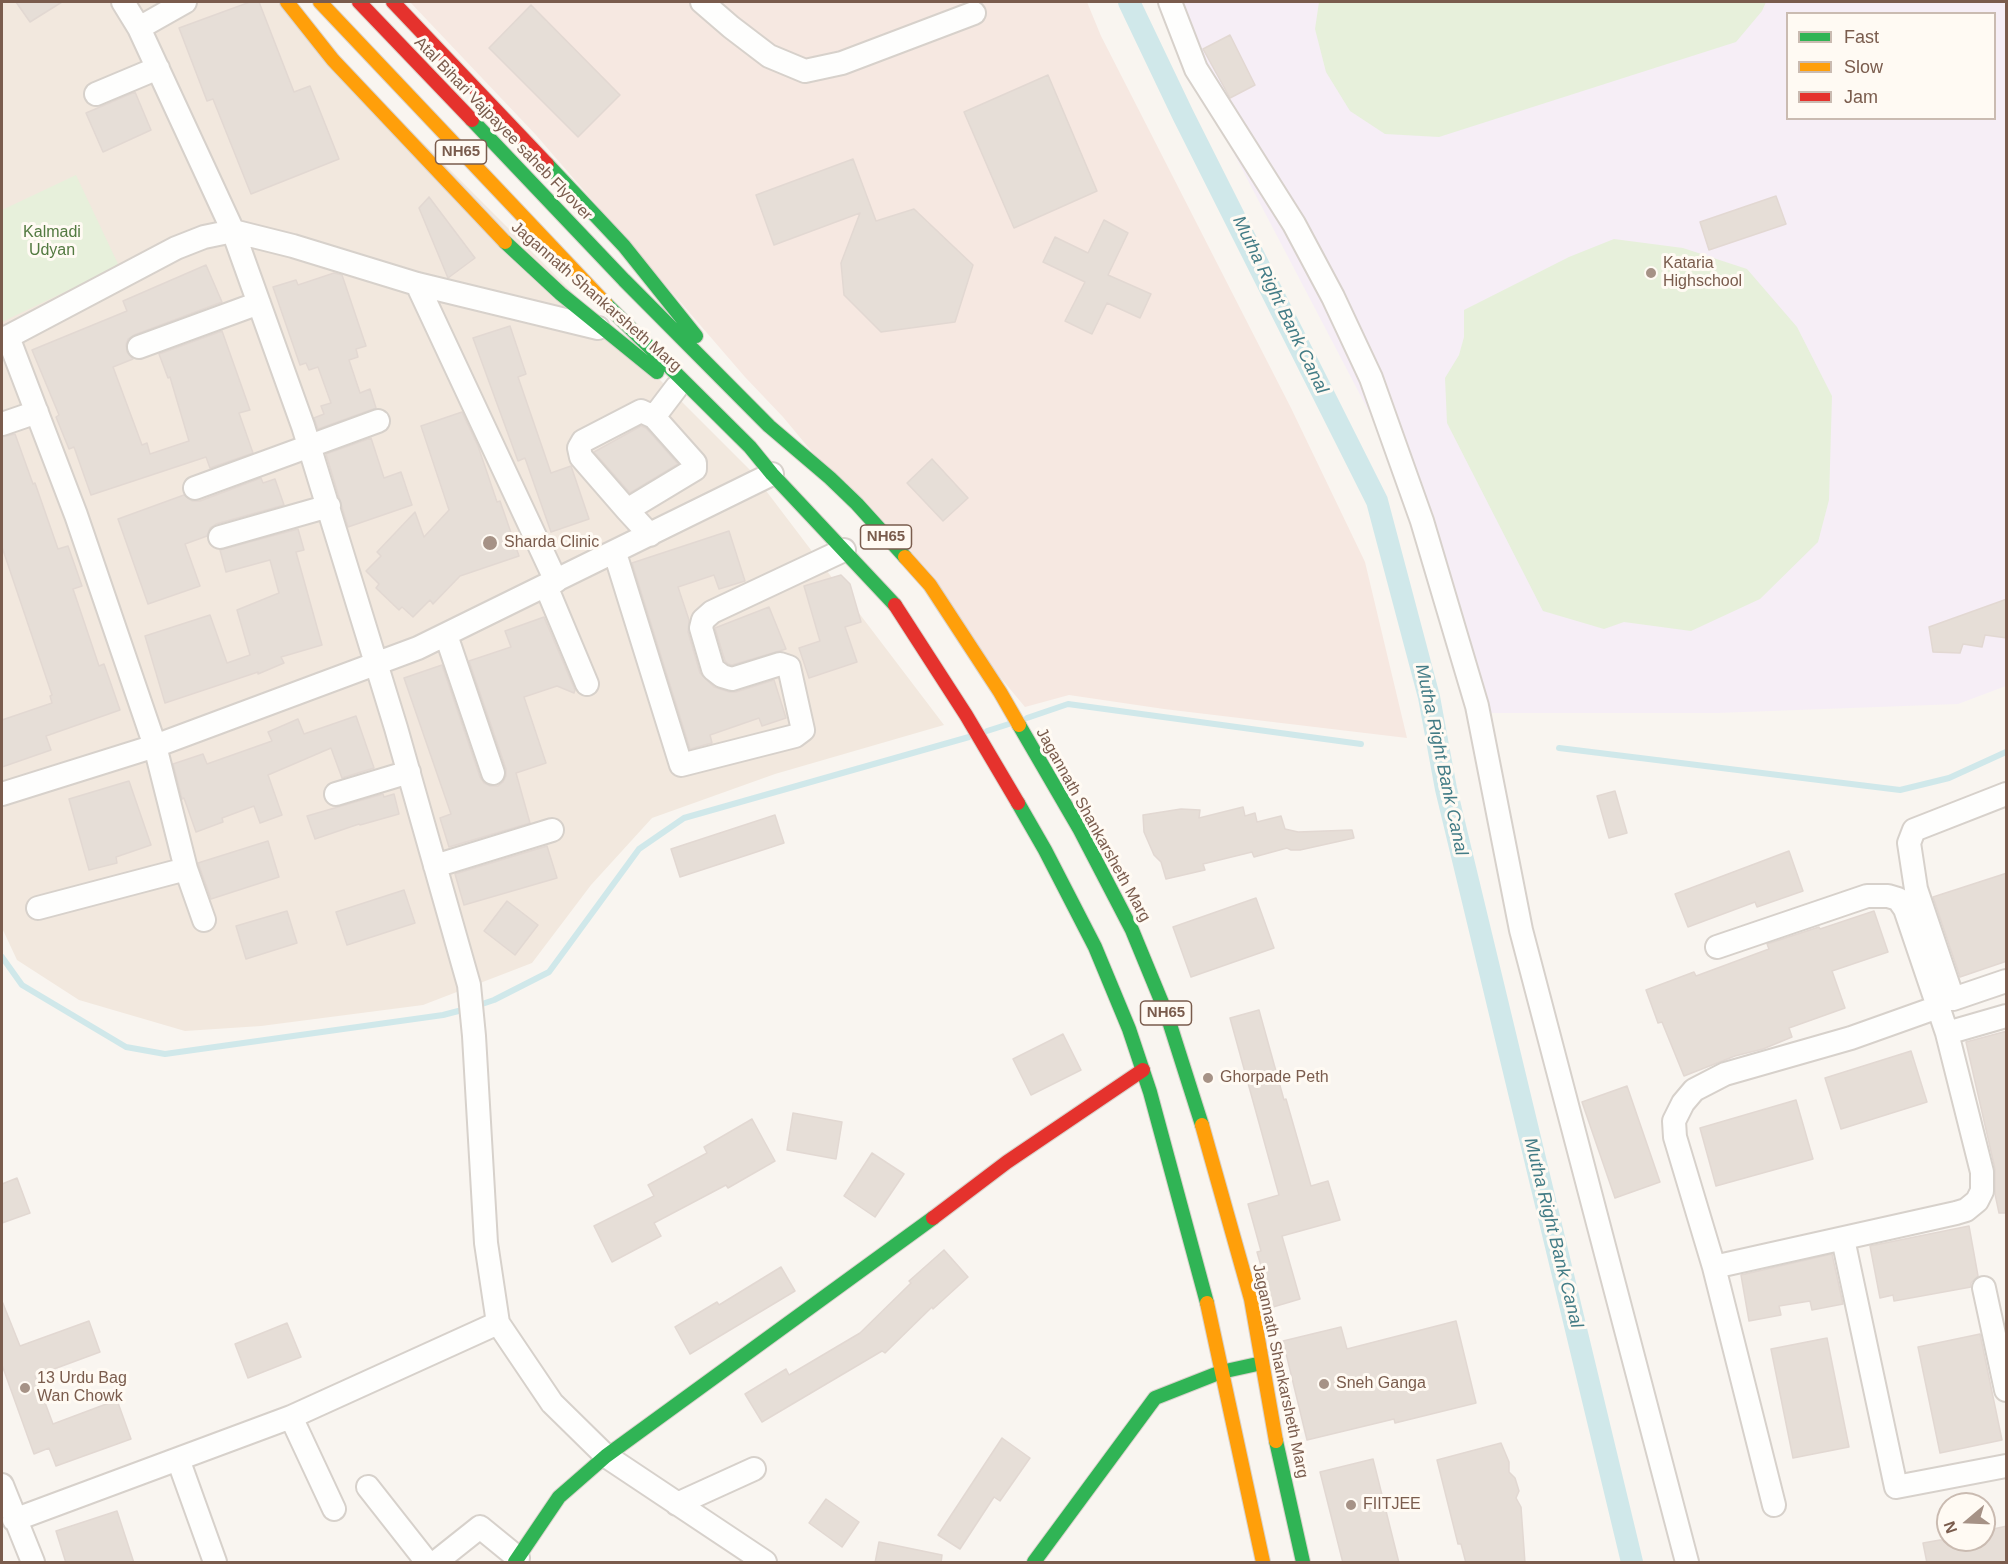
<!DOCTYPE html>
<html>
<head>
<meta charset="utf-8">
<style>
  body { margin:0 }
  #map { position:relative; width:2008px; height:1564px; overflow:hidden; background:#f9f5f0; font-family:Arial,sans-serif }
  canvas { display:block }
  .frame { position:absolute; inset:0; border:3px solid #7a5c4d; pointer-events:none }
  .legend { position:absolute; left:1786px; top:12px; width:210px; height:108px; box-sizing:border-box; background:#fffaf3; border:2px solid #cabbb1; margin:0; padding:8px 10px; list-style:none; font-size:18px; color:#7a5c4d }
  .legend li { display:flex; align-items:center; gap:12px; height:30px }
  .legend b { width:30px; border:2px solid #cabbb1 }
  .north { position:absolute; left:1936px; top:1492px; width:60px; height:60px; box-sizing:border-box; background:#fffaf3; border:2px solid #cabbb1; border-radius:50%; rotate:251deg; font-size:16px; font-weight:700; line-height:24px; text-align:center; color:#7a5c4d }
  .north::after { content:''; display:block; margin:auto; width:21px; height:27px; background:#a69286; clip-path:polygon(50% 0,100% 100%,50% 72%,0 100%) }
</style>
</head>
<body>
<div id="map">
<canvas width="2008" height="1564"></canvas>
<div class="frame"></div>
<ul class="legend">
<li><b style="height:8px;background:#30b455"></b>Fast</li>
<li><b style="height:8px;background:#ff9f0a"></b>Slow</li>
<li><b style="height:8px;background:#e5322d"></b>Jam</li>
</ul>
<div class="north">N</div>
</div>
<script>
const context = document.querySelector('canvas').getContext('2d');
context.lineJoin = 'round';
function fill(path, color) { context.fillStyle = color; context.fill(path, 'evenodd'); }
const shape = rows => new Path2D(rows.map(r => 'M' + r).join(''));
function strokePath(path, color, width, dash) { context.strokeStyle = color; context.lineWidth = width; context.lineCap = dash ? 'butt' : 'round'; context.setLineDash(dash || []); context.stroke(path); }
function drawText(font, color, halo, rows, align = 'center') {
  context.font = font + ' Arial,sans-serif'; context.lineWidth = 6; context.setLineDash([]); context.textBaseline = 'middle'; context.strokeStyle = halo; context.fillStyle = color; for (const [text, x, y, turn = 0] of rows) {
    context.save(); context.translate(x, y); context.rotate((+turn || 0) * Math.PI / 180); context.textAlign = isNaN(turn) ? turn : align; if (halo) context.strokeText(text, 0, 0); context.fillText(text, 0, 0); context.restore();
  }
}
const residential = shape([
  [2,2,282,2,751,471,944,725,775,774,652,818,591,885,532,963,423,1005,261,1026,185,1031,79,1000,17,960,2,928]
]);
const commercial = shape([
  [410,2,1087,2,1101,36,1291,408,1365,562,1407,738,1164,709,1069,695,1025,707,783,417,745,377,536,135]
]);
const education = shape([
  [1171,2,2006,2,2006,686,1958,704,1717,713,1483,713,1377,427,1197,83],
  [1788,14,1994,14,1994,118,1788,118]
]);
const green = shape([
  [1319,2,1766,2,1762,11,1736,42,1439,137,1385,134,1350,111,1326,72,1315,29],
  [76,175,119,266,2,322,2,210],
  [1614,239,1683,248,1747,269,1797,327,1832,396,1829,500,1818,542,1760,599,1691,631,1624,622,1604,629,1543,611,1447,423,1445,378,1459,355,1464,337,1464,310,1569,257]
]);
const stream = shape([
  [1027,718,1068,704,1361,744],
  [987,731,1009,724],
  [1559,748,1900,790,1949,778,2006,752],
  [2,957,22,985,126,1047,165,1054,443,1015,466,1009],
  [476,1006,494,1000,549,972,639,849,684,818,969,737]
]);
const canal = shape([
  [1129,2,1183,115,1377,501,1429,697,1446,789,1632,1562]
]);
const building = shape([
  [16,2,62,2,30,22,16,2],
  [250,2,259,2,294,92,310,86,339,159,251,194,213,99,207,101,179,28,250,2],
  [531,5,620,95,578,137,489,48,531,5],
  [1230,35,1255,85,1230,98,1203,49,1230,35],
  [1048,75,1097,191,1014,228,964,112,1048,75],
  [135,92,151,130,103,152,86,113,135,92],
  [853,159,876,221,914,209,973,265,955,322,881,332,844,295,841,263,860,213,774,245,756,195,853,159],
  [1776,196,1786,224,1709,250,1700,222,1776,196],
  [429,197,475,258,448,278,419,208,429,197],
  [1104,220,1128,233,1108,275,1151,294,1140,318,1107,303,1092,334,1065,321,1085,282,1043,262,1055,237,1088,253,1104,220],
  [206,265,222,302,134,335,128,339,126,345,127,352,133,359,113,367,142,445,147,443,150,454,189,441,170,377,168,378,159,354,222,331,250,410,239,413,253,453,210,468,206,457,91,495,74,447,69,449,56,417,59,415,32,350,127,311,123,301,206,265],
  [334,273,342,275,366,346,356,349,358,357,349,360,360,393,370,389,376,408,318,429,314,418,324,414,321,406,331,403,318,367,309,370,306,363,300,365,273,287,296,280,298,285,334,273],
  [510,326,526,374,518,377,551,473,571,466,589,519,551,532,525,458,518,461,473,338,510,326],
  [462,412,478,446,497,502,500,501,519,556,460,576,433,604,430,600,413,617,402,607,399,610,376,588,379,584,366,571,381,556,377,552,415,512,424,537,449,510,421,426,462,412],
  [641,426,646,428,678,464,630,493,594,452,641,426],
  [15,434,33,484,35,483,58,549,68,546,82,586,73,589,99,666,104,664,120,710,46,736,51,750,2,767,2,720,52,703,50,696,52,695,2,547,2,437,15,434],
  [371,438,384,478,401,472,412,505,348,527,326,454,371,438],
  [932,459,968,498,943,521,907,483,932,459],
  [261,478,263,483,275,479,284,505,216,524,210,528,207,536,185,544,200,586,148,604,118,519,184,495,192,501,200,501,261,478],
  [298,529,304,550,296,552,322,645,281,657,284,663,258,674,258,672,165,703,145,636,210,615,227,663,250,655,237,610,279,593,270,560,226,572,220,550,298,529],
  [729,531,745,581,719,589,714,575,678,587,689,620,688,632,700,673,714,687,729,692,736,692,774,680,786,718,762,726,759,718,710,735,712,743,690,749,632,563,729,531],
  [841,575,850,584,861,622,845,627,857,662,809,678,799,648,820,641,804,586,841,575],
  [2007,599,2007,638,1985,635,1982,647,1963,644,1960,653,1933,652,1929,627,2007,599],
  [769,607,786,649,732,665,728,664,725,661,715,628,769,607],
  [544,617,575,690,574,693,557,686,524,697,546,763,516,773,530,823,449,847,440,818,451,814,404,678,442,665,480,777,484,783,490,786,498,786,503,782,506,776,506,769,469,661,511,647,505,631,544,617],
  [356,716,374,768,342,778,331,748,268,775,282,815,260,823,254,806,222,818,223,822,196,832,184,798,182,799,173,764,203,754,207,764,272,741,268,732,298,719,304,734,356,716],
  [129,781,151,845,116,857,117,863,89,870,69,799,129,781],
  [1615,791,1627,833,1609,838,1597,796,1615,791],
  [383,794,384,797,394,794,399,814,360,825,359,824,315,839,307,816,383,794],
  [1243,807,1245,816,1255,813,1257,822,1281,816,1285,829,1298,832,1352,830,1354,838,1300,850,1291,850,1287,848,1254,857,1252,852,1203,864,1205,870,1166,879,1161,862,1154,855,1144,832,1143,815,1181,809,1200,810,1199,818,1243,807],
  [775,815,784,843,680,877,671,849,775,815],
  [268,841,279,877,211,899,198,863,268,841],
  [547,846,557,878,464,905,455,874,547,846],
  [1789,851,1803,891,1757,907,1755,902,1688,927,1675,894,1789,851],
  [2007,873,2007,961,1960,977,1933,897,2007,873],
  [404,890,415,923,347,945,336,912,404,890],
  [1256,898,1274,948,1191,977,1173,927,1256,898],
  [507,901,538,925,515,955,484,931,507,901],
  [287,911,297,943,246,959,236,926,287,911],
  [1874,911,1888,952,1832,971,1845,1008,1789,1028,1792,1037,1763,1049,1735,1056,1684,1076,1662,1022,1658,1023,1646,990,1694,972,1696,976,1769,949,1767,944,1819,927,1820,929,1874,911],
  [1259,1010,1284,1100,1286,1099,1311,1186,1328,1181,1340,1220,1282,1236,1300,1299,1273,1307,1257,1252,1261,1251,1248,1204,1279,1195,1230,1018,1259,1010],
  [2007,1031,2007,1213,1999,1213,1995,1194,1995,1169,1966,1042,2007,1031],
  [1063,1034,1081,1070,1031,1095,1013,1059,1063,1034],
  [1911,1051,1927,1102,1841,1129,1825,1078,1911,1051],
  [1627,1086,1660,1182,1615,1198,1582,1102,1627,1086],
  [1796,1100,1813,1159,1716,1186,1700,1128,1796,1100],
  [793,1113,842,1122,836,1159,787,1150,793,1113],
  [752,1119,775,1161,728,1188,726,1185,654,1223,661,1236,612,1262,594,1226,654,1196,648,1185,707,1153,704,1147,752,1119],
  [872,1153,904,1174,875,1217,844,1196,872,1153],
  [17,1178,30,1213,2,1223,2,1184,17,1178],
  [1969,1226,1978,1276,1971,1283,1971,1287,1894,1301,1893,1295,1880,1298,1870,1246,1969,1226],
  [944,1250,968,1277,933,1309,932,1307,885,1353,882,1351,762,1422,745,1394,786,1369,789,1375,860,1333,911,1283,909,1281,944,1250],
  [1832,1254,1843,1304,1812,1310,1810,1301,1779,1306,1781,1315,1749,1321,1741,1275,1832,1254],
  [781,1267,795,1291,690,1354,675,1327,717,1302,719,1305,781,1267],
  [2,1301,20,1346,89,1321,100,1352,35,1376,53,1424,117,1400,131,1439,56,1466,49,1448,34,1454,2,1365,2,1301],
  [1456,1321,1476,1403,1395,1423,1394,1419,1307,1440,1283,1341,1341,1327,1347,1349,1456,1321],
  [287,1323,301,1357,248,1378,235,1344,287,1323],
  [1980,1334,2002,1440,1940,1453,1918,1347,1980,1334],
  [1827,1338,1849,1447,1793,1458,1771,1349,1827,1338],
  [1002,1438,1030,1458,1000,1501,994,1497,960,1549,938,1535,1002,1438],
  [1501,1443,1509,1462,1509,1472,1515,1478,1519,1491,1516,1498,1521,1507,1525,1563,1466,1563,1461,1544,1458,1544,1437,1460,1501,1443],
  [1373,1459,1399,1563,1343,1563,1320,1472,1373,1459],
  [826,1499,859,1522,842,1547,809,1523,826,1499],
  [117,1511,134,1563,66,1563,56,1531,117,1511],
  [2007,1526,2007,1563,1927,1563,1923,1543,1940,1540,1984,1540,1984,1531,2007,1526],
  [879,1542,942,1555,941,1563,875,1563,879,1542]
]);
const street = shape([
  [123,2,139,28,233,231,303,426,396,728,469,985,474,1036,486,1243,498,1323,552,1403,606,1456,765,1562],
  [702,2,731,27,769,56,805,71,842,63,974,13],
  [1170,2,1196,69,1294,224,1333,297,1371,378,1422,521,1477,706,1521,930,1687,1562],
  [139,28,185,2],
  [96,94,158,68],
  [417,284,556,581],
  [8,337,76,515,155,746,186,869,204,920],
  [2,340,176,248,204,237,233,231,293,246,417,284,598,328],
  [139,347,259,303],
  [2,424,37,412],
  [195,488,378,421],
  [627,510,581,457,579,448,583,441,641,411,654,417,676,388],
  [650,535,627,510,695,469,695,463,654,417],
  [220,537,329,506],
  [615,553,681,765,795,736,803,730,789,667,780,664,732,679,722,676,713,669,701,628,703,620,712,612,844,550],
  [546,586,587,684],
  [446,635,493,773],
  [2,794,155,746,418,648,772,474],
  [336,794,409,772],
  [2006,794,1914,830,1909,843,1916,889,1953,999,2006,981],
  [435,866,552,830],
  [38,908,186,869],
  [1947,1033,2006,1016],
  [1843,1239,1896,1487,2006,1466],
  [1714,1267,1956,1213,1966,1210,1977,1201,1982,1191,1982,1172,1947,1033,1905,909,1898,899,1888,896,1867,896,1717,947],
  [1984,1288,2006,1390],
  [291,1417,334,1509],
  [178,1459,215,1562],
  [2,1485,33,1562],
  [368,1487,427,1562],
  [677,1504,754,1469],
  [1774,1505,1714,1267,1675,1137,1674,1121,1683,1103,1694,1090,1725,1074,1851,1038,1938,1007],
  [14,1520,291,1417,498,1323],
  [436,1562,480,1527,518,1558]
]);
const fast = shape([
  [472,120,624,280,769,426,830,478,857,504,905,557],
  [547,164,624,246,696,336],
  [505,242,561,294,657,372],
  [606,304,750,447,772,474,895,605],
  [1019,725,1080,830,1132,930,1167,1015,1202,1125],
  [1018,803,1045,850,1095,947,1129,1029,1150,1092,1207,1303],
  [1276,1441,1303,1562],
  [515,1562,559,1497,606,1456,933,1218],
  [1034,1562,1155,1398,1221,1372,1262,1363]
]);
const slow = shape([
  [287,2,333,60,505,242],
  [320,2,606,304],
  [905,557,930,585,1000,692,1019,725],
  [1202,1125,1251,1299,1276,1441],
  [1207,1303,1263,1562]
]);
const jam = shape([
  [359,2,472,120],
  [393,2,547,164],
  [895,605,966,715,1018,803],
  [933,1218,1007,1162,1143,1070]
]);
const markers = [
  [1651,273,6,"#a69286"],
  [490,543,8,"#a69286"],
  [1208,1078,6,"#a69286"],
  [1324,1384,6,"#a69286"],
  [25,1388,6,"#a69286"],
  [1351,1505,6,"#a69286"]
];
const shields = [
  [461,152,51],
  [886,537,51],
  [1166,1013,51]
];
const shieldNames = [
  ["NH65",461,152],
  ["NH65",886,537],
  ["NH65",1166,1013]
];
const streetNames = [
  ["Atal Bihari Vajpayee saheb Flyover",503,129,46],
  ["Jagannath Shankarsheth Marg",596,297,41],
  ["Jagannath Shankarsheth Marg",1093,825,61],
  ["Jagannath Shankarsheth Marg",1280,1371,78]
];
const parkNames = [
  ["Kalmadi",52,233],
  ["Udyan",52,251]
];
const poiNames = [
  ["Kataria",1663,264],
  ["Highschool",1663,282],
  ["Sharda Clinic",504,543],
  ["Ghorpade Peth",1220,1078],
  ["13 Urdu Bag",37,1379],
  ["Wan Chowk",37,1397],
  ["Sneh Ganga",1336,1384],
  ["FIITJEE",1363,1505]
];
const waterNames = [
  ["Mutha Right Bank Canal",1280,305,64],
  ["Mutha Right Bank Canal",1441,760,78],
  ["Mutha Right Bank Canal",1553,1233,76]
];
fill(residential, '#f2e8de');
fill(commercial, '#f6e8e1');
fill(education, '#f6eef6');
fill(green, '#e7f0db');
strokePath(stream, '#d0e8ea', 6);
strokePath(canal, '#d0e8ea', 22);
fill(building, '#e6ded7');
strokePath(building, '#e2d8d2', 1.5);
strokePath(street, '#d7d1cb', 26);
strokePath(fast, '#d9d2cb', 16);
strokePath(slow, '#d9d2cb', 16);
strokePath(jam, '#d9d2cb', 16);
strokePath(street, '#fefefd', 22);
strokePath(fast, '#30b455', 14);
strokePath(slow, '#ff9f0a', 14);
strokePath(jam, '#e5322d', 14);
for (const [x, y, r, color] of markers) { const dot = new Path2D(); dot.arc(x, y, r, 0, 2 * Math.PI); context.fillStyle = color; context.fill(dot); strokePath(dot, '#fffaf3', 2); }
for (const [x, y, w] of shields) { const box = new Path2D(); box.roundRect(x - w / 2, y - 12, w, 24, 4.5); context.fillStyle = '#fffaf3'; context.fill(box); strokePath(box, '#7a5c4d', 1.5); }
drawText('bold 15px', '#7a5c4d', null, shieldNames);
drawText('16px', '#7a5c4d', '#fffaf3', streetNames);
drawText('16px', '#537a41', '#fffaf3', parkNames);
drawText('16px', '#7a5c4d', '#fffaf3', poiNames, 'left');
drawText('italic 18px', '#437c86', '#fffaf3', waterNames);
</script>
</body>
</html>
